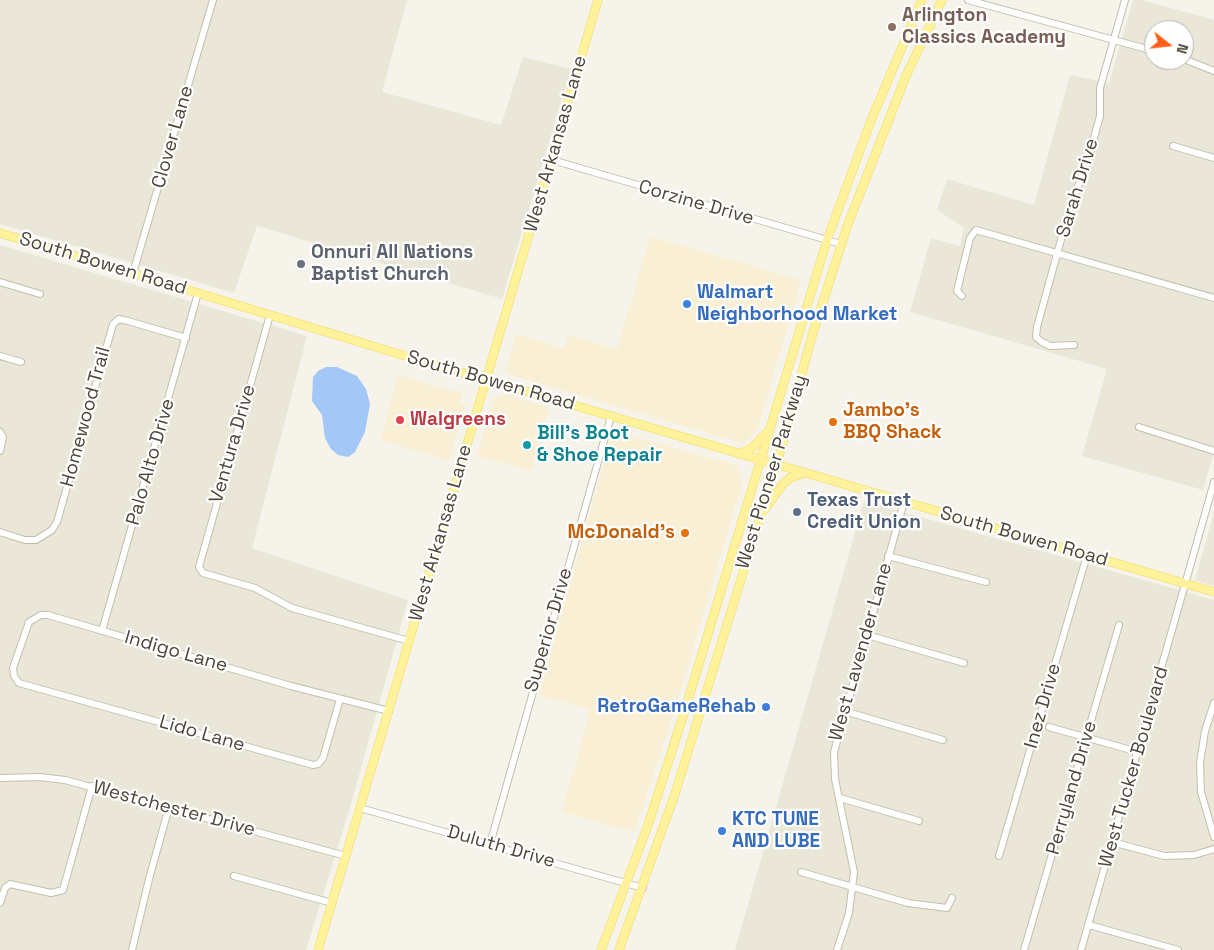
<!DOCTYPE html>
<html>
<head>
<meta charset="utf-8">
<style>
  body { margin:0 }
  #map { position:relative; width:1214px; height:950px; overflow:hidden; background:#f6f4ea; font-family:"Space Grotesk",sans-serif }
  canvas { display:block }
  .north { position:absolute; left:1144px; top:20px; width:50px; height:50px; box-sizing:border-box; background:#fff; border:1px solid #b7b5af; border-radius:50%; rotate:106deg; font-size:14px; font-weight:700; line-height:20px; text-align:center; color:#4b4637 }
  .north::after { content:''; display:block; margin:auto; width:18px; height:22px; background:#ff5f18; clip-path:polygon(50% 0,100% 100%,50% 72%,0 100%) }
</style>
</head>
<body>
<div id="map">
<canvas width="1214" height="950"></canvas>
<div class="north">N</div>
</div>
<script>
const context = document.querySelector('canvas').getContext('2d');
context.lineJoin = 'round';
function fill(path, color) { context.fillStyle = color; context.fill(path, 'evenodd'); }
const shape = rows => new Path2D(rows.map(r => 'M' + r).join(''));
function strokePath(path, color, width, dash) { context.strokeStyle = color; context.lineWidth = width; context.lineCap = dash ? 'butt' : 'round'; context.setLineDash(dash || []); context.stroke(path); }
function drawText(font, color, halo, rows, align = 'center') {
  context.font = font + ' "Space Grotesk",sans-serif'; context.lineWidth = 4.5; context.setLineDash([]); context.textBaseline = 'middle'; context.strokeStyle = halo; context.fillStyle = color; for (const [text, x, y, turn = 0] of rows) {
    context.save(); context.translate(x, y); context.rotate((+turn || 0) * Math.PI / 180); context.textAlign = isNaN(turn) ? turn : align; if (halo) context.strokeText(text, 0, 0); context.fillText(text, 0, 0); context.restore();
  }
}
const residential = shape([
  [0,0,407,0,382,92,501,125,523,57,571,69,502,299,257,226,234,293,0,224],
  [1133,0,1142,0,1214,20,1214,452,1203,490,1082,456,1107,369,910,312,931,238,960,246,964,228,937,210,947,179,1034,205,1070,75,1109,83],
  [1154,30,1184,30,1184,60,1154,60],
  [0,245,307,336,252,548,408,600,349,811,306,950,0,950],
  [864,501,1214,600,1214,950,735,950],
  [1214,512,1214,586,1195,580]
]);
const commercial = shape([
  [650,236,801,280,758,428,745,444,510,375,506,369,516,334,564,348,568,335,617,349],
  [398,375,463,394,460,402,466,404,449,461,381,440],
  [502,394,549,407,531,471,477,456,493,399],
  [613,431,739,466,742,484,672,719,634,832,562,812,590,710,539,695]
]);
const water = shape([
  [326,367,337,367,357,376,366,389,370,404,365,432,355,452,348,457,338,455,331,449,325,438,322,415,312,401,313,377,318,371]
]);
const minor = shape([
  [968,0,1154,51],
  [1184,59,1214,71],
  [1173,146,1214,158],
  [552,160,841,244],
  [133,273,213,0],
  [0,282,40,294],
  [962,296,957,291,970,238,976,230,1214,298],
  [270,315,199,567,203,573,255,588,292,608,409,641],
  [1074,345,1050,346,1042,342,1036,337,1037,327,1068,214,1088,159,1100,116,1100,88,1125,0],
  [0,356,21,362],
  [1139,427,1214,451],
  [0,432,3,437,0,451],
  [0,532,25,540,36,540,52,530,57,522,113,324,119,319,128,321,186,338],
  [888,556,986,582],
  [102,631,198,293],
  [867,635,964,663],
  [340,699,323,758,318,764,313,765,19,683,14,676,13,668,29,622,41,615,48,615,291,686,389,711],
  [1214,703,1205,731,1200,763,1201,792,1214,837],
  [844,711,943,740],
  [1049,727,1138,752],
  [0,778,40,777,65,780,346,856],
  [840,798,919,821],
  [360,808,643,888],
  [1112,842,1164,856,1194,855,1214,849],
  [490,844,611,416],
  [999,856,1087,555],
  [801,872,908,903,947,908,952,898],
  [234,876,332,903],
  [0,903,5,888,10,884,51,893,63,890,92,786],
  [1089,925,1178,950],
  [132,950,149,879,169,807],
  [837,950,849,913,854,872,835,779,834,752,904,502],
  [1024,950,1119,625],
  [1081,950,1214,482]
]);
const major = shape([
  [0,233,412,358,1214,592],
  [739,454,752,448,766,433],
  [764,510,783,484,790,478,804,473],
  [318,950,598,0],
  [601,950,648,825,685,710,827,240,870,123,922,0],
  [619,950,675,794,781,449,812,336,848,224,906,76,942,0]
]);
const markers = [
  [892,27,5,"#8d6e63"],
  [301,264,5,"#6b7280"],
  [687,304,5,"#3f7fe0"],
  [400,420,5,"#e0444e"],
  [833,422,5,"#e8710a"],
  [527,445,5,"#0f9aa8"],
  [797,512,5,"#5c6f8a"],
  [685,533,5,"#e8710a"],
  [766,707,5,"#3f7fe0"],
  [722,831,5,"#3f7fe0"]
];
const educationNames = [
  ["Arlington",902,16],
  ["Classics Academy",902,38]
];
const streetNames = [
  ["Clover Lane",173,137,-74],
  ["West Arkansas Lane",556,144,-74],
  ["Sarah Drive",1078,188,-73],
  ["Corzine Drive",696,203,16],
  ["South Bowen Road",103,264,17],
  ["South Bowen Road",491,381,16],
  ["Homewood Trail",86,417,-75],
  ["Ventura Drive",233,444,-74],
  ["Palo Alto Drive",151,462,-74],
  ["West Pioneer Parkway",772,472,-73],
  ["West Arkansas Lane",441,533,-74],
  ["South Bowen Road",1024,537,16],
  ["Superior Drive",549,630,-74],
  ["Indigo Lane",176,652,16],
  ["West Lavender Lane",861,652,-74],
  ["Inez Drive",1043,706,-74],
  ["Lido Lane",202,734,16],
  ["West Tucker Boulevard",1134,767,-74],
  ["Perryland Drive",1072,788,-74],
  ["Westchester Drive",174,809,15],
  ["Duluth Drive",501,847,16]
];
const worshipNames = [
  ["Onnuri All Nations",311,253],
  ["Baptist Church",311,275]
];
const shopNames = [
  ["Walmart",697,293],
  ["Neighborhood Market",697,315],
  ["RetroGameRehab",756,707,"right"],
  ["KTC TUNE",732,820],
  ["AND LUBE",732,842]
];
const foodNames = [
  ["Jambo's",843,411],
  ["BBQ Shack",843,433],
  ["McDonald's",675,533,"right"]
];
const healthNames = [
  ["Walgreens",410,420]
];
const cultureNames = [
  ["Bill's Boot",537,434],
  ["& Shoe Repair",537,456]
];
const serviceNames = [
  ["Texas Trust",807,501],
  ["Credit Union",807,523]
];
fill(residential, '#eae7d8');
fill(commercial, '#f9efd4');
fill(water, '#a3c7f6');
strokePath(minor, '#c3beab', 8);
strokePath(major, '#edd961', 9);
strokePath(minor, '#fff', 6);
strokePath(major, '#fff29a', 8);
for (const [x, y, r, color] of markers) { const dot = new Path2D(); dot.arc(x, y, r, 0, 2 * Math.PI); context.fillStyle = color; context.fill(dot); strokePath(dot, '#fff', 2); }
drawText('bold 19px', '#785e54', '#fff', educationNames, 'left');
drawText('19px', '#4b4637', '#fff', streetNames);
drawText('bold 19px', '#5b616d', '#fff', worshipNames, 'left');
drawText('bold 19px', '#366cbe', '#fff', shopNames, 'left');
drawText('bold 19px', '#c56008', '#fff', foodNames, 'left');
drawText('bold 19px', '#be3a42', '#fff', healthNames, 'left');
drawText('bold 19px', '#0d838f', '#fff', cultureNames, 'left');
drawText('bold 19px', '#4e5e75', '#fff', serviceNames, 'left');
</script>
</body>
</html>
